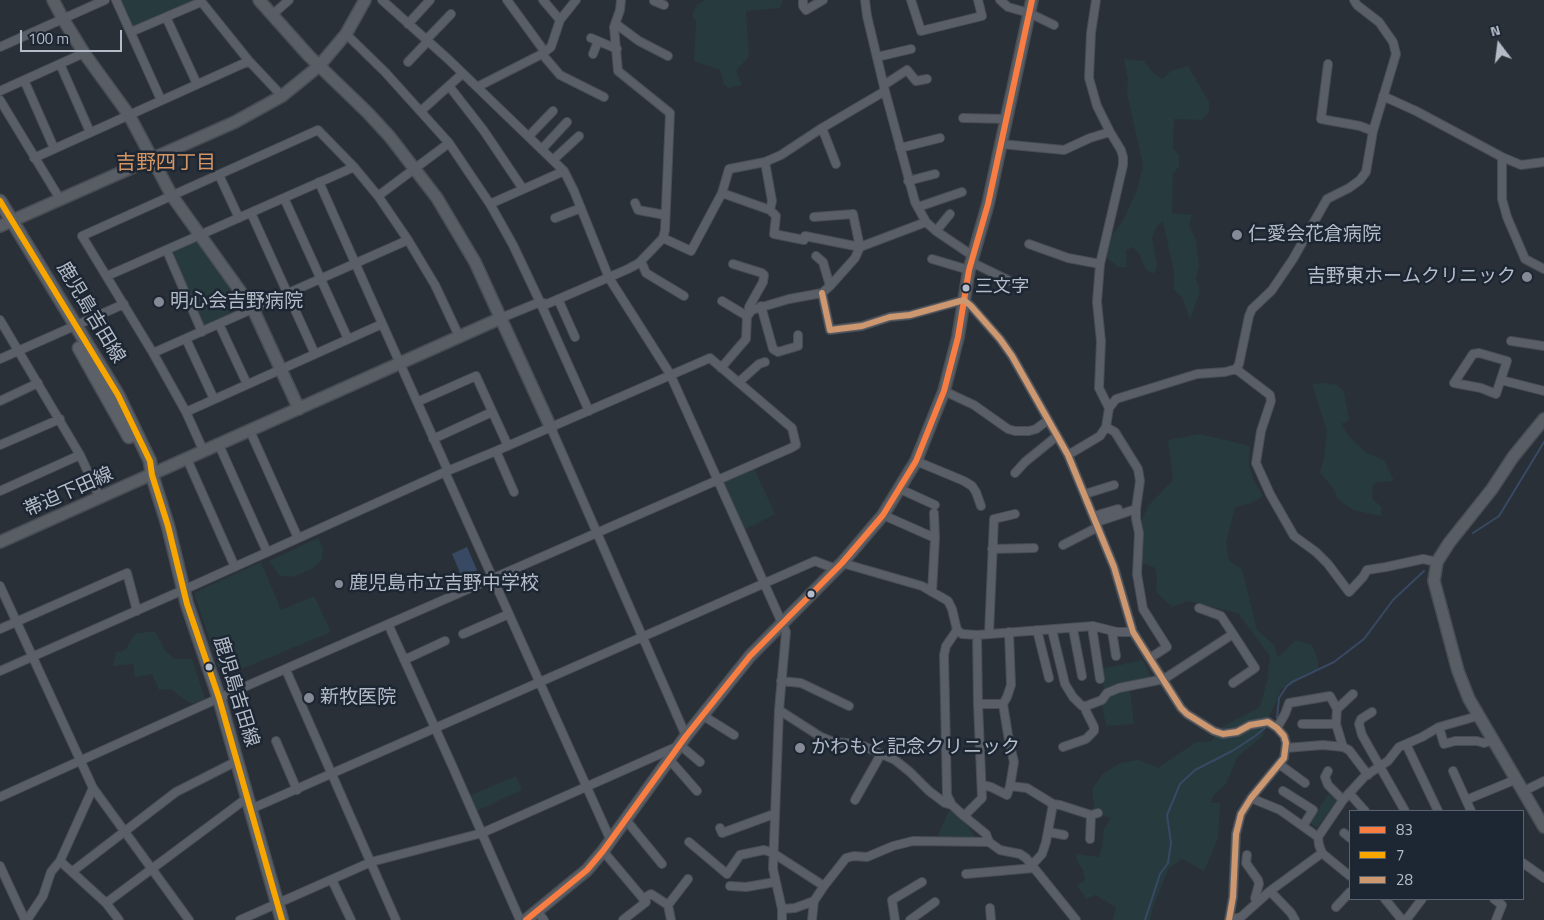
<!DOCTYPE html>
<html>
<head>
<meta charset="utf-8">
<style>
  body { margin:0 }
  #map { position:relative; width:1544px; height:920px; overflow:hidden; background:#2a3038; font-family:"Titillium Web",sans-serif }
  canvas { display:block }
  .legend { position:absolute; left:1349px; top:810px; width:175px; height:90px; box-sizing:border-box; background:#1d2633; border:1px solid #59626f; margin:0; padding:6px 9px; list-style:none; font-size:15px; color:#b4bcc9 }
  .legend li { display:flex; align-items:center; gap:10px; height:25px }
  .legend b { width:25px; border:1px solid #59626f }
  .north { position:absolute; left:1474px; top:20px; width:50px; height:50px; -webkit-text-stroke:4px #1d2633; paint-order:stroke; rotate:345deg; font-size:14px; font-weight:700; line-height:20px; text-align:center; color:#b4bcc9 }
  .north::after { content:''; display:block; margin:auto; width:18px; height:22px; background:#b4bcc9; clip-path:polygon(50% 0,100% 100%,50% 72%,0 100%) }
  .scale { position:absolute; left:20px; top:30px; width:102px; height:22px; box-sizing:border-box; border:2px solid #b4bcc9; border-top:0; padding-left:6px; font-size:15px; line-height:18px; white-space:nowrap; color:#b4bcc9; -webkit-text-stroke:4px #1d2633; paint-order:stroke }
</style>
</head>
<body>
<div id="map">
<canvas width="1544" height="920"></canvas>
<ul class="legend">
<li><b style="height:6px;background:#f77d43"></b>83</li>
<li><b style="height:6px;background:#f7a600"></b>7</li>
<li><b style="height:6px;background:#cd976f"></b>28</li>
</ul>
<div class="north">N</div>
<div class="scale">100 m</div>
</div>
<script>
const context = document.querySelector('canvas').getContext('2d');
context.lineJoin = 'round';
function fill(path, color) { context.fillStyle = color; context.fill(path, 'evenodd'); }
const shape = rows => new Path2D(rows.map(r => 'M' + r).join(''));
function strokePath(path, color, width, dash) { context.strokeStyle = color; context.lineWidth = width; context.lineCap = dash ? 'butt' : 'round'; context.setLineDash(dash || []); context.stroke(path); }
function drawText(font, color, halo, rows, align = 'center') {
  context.font = font + ' "Titillium Web","Noto Sans JP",sans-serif'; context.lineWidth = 5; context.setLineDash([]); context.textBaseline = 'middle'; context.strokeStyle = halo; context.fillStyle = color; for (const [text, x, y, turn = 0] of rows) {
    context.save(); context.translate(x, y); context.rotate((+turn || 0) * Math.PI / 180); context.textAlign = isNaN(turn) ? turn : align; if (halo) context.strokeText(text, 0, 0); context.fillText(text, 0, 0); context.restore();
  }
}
const green = shape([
  [120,0,193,0,193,2,134,27,132,26],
  [705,0,783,0,780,8,746,11,749,56,736,71,742,85,728,88,724,84,720,70,694,61,696,21,692,16,697,5],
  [1124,59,1144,61,1152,72,1162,79,1171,71,1188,66,1209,102,1209,112,1202,120,1174,119,1173,149,1179,155,1179,166,1173,174,1172,213,1192,215,1189,226,1196,240,1199,265,1196,279,1200,291,1190,320,1183,299,1174,289,1174,272,1163,221,1157,226,1152,237,1157,266,1153,274,1146,270,1138,252,1132,247,1126,250,1127,267,1118,267,1106,257,1108,241,1123,221,1137,190,1143,165,1127,93,1128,79],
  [196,241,199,242,245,306,244,310,205,327,202,325,172,257,175,250],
  [1323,383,1337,385,1344,392,1349,420,1341,424,1350,438,1367,453,1384,460,1394,481,1376,482,1373,486,1372,499,1381,506,1381,516,1353,510,1337,498,1335,491,1320,472,1324,458,1327,431,1312,384],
  [1200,434,1250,446,1249,465,1253,479,1263,496,1252,503,1235,507,1226,543,1229,561,1242,569,1257,630,1274,645,1278,657,1296,640,1312,645,1318,660,1318,669,1301,676,1292,685,1281,689,1276,703,1266,721,1263,736,1237,757,1226,784,1213,796,1211,803,1220,803,1218,838,1204,871,1182,859,1169,868,1153,907,1150,920,1113,920,1116,907,1095,895,1086,899,1077,886,1085,880,1083,870,1076,859,1077,854,1099,857,1102,847,1104,829,1111,818,1091,812,1094,807,1092,789,1102,775,1120,763,1139,760,1158,768,1196,742,1212,741,1220,728,1260,707,1267,681,1270,656,1238,613,1188,601,1172,607,1156,592,1157,581,1155,568,1141,562,1141,521,1149,505,1173,480,1168,440],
  [753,466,775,514,744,530,722,481],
  [318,538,323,549,322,560,312,569,292,577,280,576,269,561],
  [261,562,281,610,314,596,331,632,222,677,194,593],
  [155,631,166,652,175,659,192,659,205,699,193,704,185,700,171,689,159,690,152,674,135,677,133,664,113,666,116,653,126,649,135,634],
  [1143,660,1151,678,1126,682,1104,690,1101,669],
  [1130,689,1134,724,1106,726,1101,699],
  [516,776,522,790,474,812,467,797],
  [1328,794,1337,800,1317,828,1310,823],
  [949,811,959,812,975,837,937,837]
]);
const water = shape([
  [467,547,477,570,462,577,452,554]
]);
const stream = shape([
  [1473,533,1499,516,1544,442],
  [1277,718,1279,698,1287,686,1292,682,1334,662,1364,639,1393,600,1424,571],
  [1145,920,1160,874,1168,863,1171,843,1167,815,1180,784,1195,770,1234,750,1255,736,1265,728]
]);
const street = shape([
  [116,0,161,100],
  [200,0,249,61,282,96],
  [382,0,448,59,564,171,574,191,609,278,670,374,782,623,786,632,779,710,773,869,782,909,782,920],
  [507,0,545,52],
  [543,0,560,20],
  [655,0,654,1,664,5],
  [803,0,803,6,806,10,823,0],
  [865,0,867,16,885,91,915,202,926,222,936,231,973,256],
  [911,0,921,31,982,16,978,0],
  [1000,0,1008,7,1029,13,1054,25],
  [1096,0,1091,33,1089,78,1097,106,1110,132,1121,150,1123,157,1123,165,1100,264,1097,302,1101,341,1099,388,1109,408],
  [272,15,289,0],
  [166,17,197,84],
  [408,24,430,0],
  [616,24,639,41,668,56],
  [131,32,201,2],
  [346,34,385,72,449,143,490,204,513,245,540,302,589,411],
  [591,38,617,49],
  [426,40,451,14],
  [0,47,105,0],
  [542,54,551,47,560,20,576,0],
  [593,54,598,41],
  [877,57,911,49],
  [408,62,428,41],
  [60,64,90,132],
  [1328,64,1321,119,1360,126,1373,131],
  [24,80,54,148],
  [884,85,907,70,916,81,927,79],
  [449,86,484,131,523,189],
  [477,87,542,54,560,75,604,97],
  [0,91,84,53],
  [1383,96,1416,111,1502,157,1521,165,1544,162],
  [0,100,60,199],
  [421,111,462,74],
  [963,118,1006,119],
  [822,128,836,164],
  [529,136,553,111],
  [1001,144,1064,150,1090,138,1110,132],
  [900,148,940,138],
  [542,149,567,122],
  [1502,157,1502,199,1507,217,1525,259,1544,269],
  [34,158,249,61],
  [553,160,579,136],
  [765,162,772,201,770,210,776,216,774,234,804,240,805,236,860,247,853,214,814,217],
  [219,175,239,218],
  [908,181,935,174],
  [319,182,448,471],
  [722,193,770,210],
  [378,196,449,143],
  [284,198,348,339],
  [635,203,638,210,665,215],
  [490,204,564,171],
  [918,207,962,192],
  [251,213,315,354],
  [555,218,581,208],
  [936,231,950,214],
  [663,238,691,251,722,193,729,169,765,162,781,155,822,128,885,91],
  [1029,244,1068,258,1100,264],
  [167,251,202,332],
  [816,256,823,262,830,286],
  [932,259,969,270],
  [641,261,646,273,684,296],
  [971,262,1010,281],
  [733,264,762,273,764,275,763,282,749,307,749,314],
  [107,276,354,167],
  [822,293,830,330,862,326,890,317,910,315,964,300,971,306,1000,339,1012,356,1068,455,1114,567,1133,632,1181,708,1187,714,1214,731,1223,734,1237,732,1250,725,1268,722,1277,728,1284,736,1286,743,1284,758,1251,798,1241,814,1236,834,1233,897,1229,920],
  [558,299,575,337],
  [722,301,747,316],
  [761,306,773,349,778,352,798,346,798,335],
  [501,318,540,302,547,304,628,269,639,263,663,238,665,230,670,113,618,71,614,27,620,10,621,0],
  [0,320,80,455,100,498],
  [219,324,247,384],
  [186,339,214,399],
  [1511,341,1544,346],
  [153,353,408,240],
  [1479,353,1507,361,1496,394,1481,388,1454,383,1473,354,1479,353],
  [0,359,124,304],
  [721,368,746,339,747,316,752,310,789,299,822,293,830,286,855,258,860,247,926,222],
  [1236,369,1270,395,1271,401,1261,431,1256,463,1270,494,1294,536,1316,552,1328,564,1349,592,1363,577,1367,570,1386,567,1423,559,1437,562],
  [1501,380,1544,391],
  [739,382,759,364,765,362],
  [944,391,974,405,1008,429,1015,431,1029,431,1036,429,1048,420],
  [0,401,38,383],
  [417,402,476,376,508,446],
  [186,412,382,324],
  [551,428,686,736],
  [250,431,298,538],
  [433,439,492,412],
  [0,445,60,419],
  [219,445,267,552],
  [496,451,514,492],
  [204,452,186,412,153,353,82,236,318,130,354,167,378,196,408,240,435,285,459,336],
  [1068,455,1100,436,1106,427,1109,408,1116,399,1197,374,1225,372,1236,369,1239,364,1249,316,1252,309,1272,290,1293,259,1327,199,1349,188,1360,180,1366,172,1373,131,1396,54,1393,42,1379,22,1357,5,1354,0],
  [187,459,235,567],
  [916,461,964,481,972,486,976,492,981,506],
  [445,472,611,841],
  [1015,473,1025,462,1057,436],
  [900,489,935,505],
  [0,491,80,455],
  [1085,494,1114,485],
  [1136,509,1136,519,1139,533,1137,574,1142,603,1143,609,1167,647,1150,658],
  [934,513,935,538],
  [883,515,935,538,932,592],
  [1094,516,1118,509],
  [1097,522,1136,509,1140,481,1138,469,1115,432,1106,427],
  [1063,545,1098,527],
  [992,549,1034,548],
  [842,563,922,586,948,601,952,609,957,630,962,634,977,635,1093,626,1117,632,1133,632],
  [0,586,93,788,189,920],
  [1199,608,1221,616,1233,634],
  [388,624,451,763,520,920],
  [1092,627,1100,679],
  [0,629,127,573,137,611],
  [1073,629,1082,676],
  [957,630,946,646,944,655,947,795,952,805,964,816],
  [1037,630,1049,678],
  [1052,630,1065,684,1073,697,1082,706,1086,706],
  [1112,631,1116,656],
  [463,634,509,614],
  [989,634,994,519,1015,514],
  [977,635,978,704,982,798,964,816,986,834,989,842,1000,850,1020,854,1026,858,1076,920],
  [404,660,445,641],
  [286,670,396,920],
  [0,671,190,587,445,472,496,451,710,358,792,428,796,445,791,448,219,698,0,797],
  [781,681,801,683,849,706],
  [978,704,1003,704,1007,697,1011,685,1009,632],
  [1337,709,1353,694],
  [779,710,821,737,834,742,859,744,895,760,910,772,929,791,945,803,952,805],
  [1372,712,1361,719,1359,724,1362,735,1405,811],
  [702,715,734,735],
  [1302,724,1336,724],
  [1439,727,1444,744,1455,741,1477,741,1484,743,1492,740],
  [1277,728,1285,714,1289,703,1330,696,1337,709,1336,724,1343,747],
  [276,741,297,790],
  [1406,744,1438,811],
  [680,745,700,762],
  [1063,747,1086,739,1094,731,1094,727,1086,711,1086,706,1102,700,1107,693,1119,688,1164,679,1233,634,1255,668,1233,683],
  [1286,748,1323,745,1343,747,1349,750,1368,775],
  [669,759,697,791],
  [1279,764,1305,783],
  [1328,771,1325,777,1328,785,1343,800],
  [1453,771,1471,811],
  [982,785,991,787,1007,795,1010,786,1014,762,1009,741,1003,704],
  [1010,786,1027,788,1053,804,1060,805,1091,815,1098,813],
  [1283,791,1313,810,1303,826],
  [1524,791,1544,781],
  [1349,793,1365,811],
  [1251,798,1280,810,1318,837],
  [855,800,881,754],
  [1466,800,1517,779],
  [251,809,815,561,836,569],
  [626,820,662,864],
  [720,828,722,833,774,814],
  [1048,832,1064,835],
  [1344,833,1350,838],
  [1090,839,1091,815],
  [689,842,727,874,740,855,764,850,773,853,824,886,814,901,812,920],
  [603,851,646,902,623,920],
  [1247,855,1246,863,1258,880,1259,884,1255,898,1257,902],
  [60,861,106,903,119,920],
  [1523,863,1544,878],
  [1032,865,1042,854,1046,842,1053,804],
  [0,866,25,920],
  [73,871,176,792,237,761],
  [966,874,1034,868],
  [1350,876,1328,858,1322,853,1319,845,1318,837,1343,800,1365,776,1388,761,1399,747,1422,737,1439,727,1478,716],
  [332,880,351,920],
  [730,886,746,887,775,882],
  [824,886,846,858,854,856,867,857,893,846,913,841,989,842],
  [1270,891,1291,913,1295,920],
  [643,899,651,894,668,905,671,920],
  [1385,899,1402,920],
  [1494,899,1502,905,1496,920],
  [106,903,247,798],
  [668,905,688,879],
  [1336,907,1350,892],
  [990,908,991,920],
  [782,909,795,908,814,901],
  [537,911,544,920],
  [27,920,43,896,51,872,60,861,93,788],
  [240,920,371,862,482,833,676,747],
  [895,920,892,900,922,882],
  [910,920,935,902],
  [1229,920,1241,917,1270,891,1322,853],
  [1406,920,1422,899]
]);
const secondary = shape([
  [53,0,63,19,84,53,129,115,172,196,253,309,299,409],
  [259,0,309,56,368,113,390,137,437,198,475,262,551,428],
  [0,226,235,122,282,96,319,66,346,34,365,0],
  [1544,419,1513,457,1492,489,1449,543,1437,562,1434,581,1458,671,1469,699,1544,827],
  [0,542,501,318],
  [526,920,587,870,603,851,686,736,750,656,842,563,883,515,916,461,944,391,958,337,969,270,988,204,1032,0]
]);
const primary = shape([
  [0,201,118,395,150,461,152,475,168,526,187,604,219,698,282,920],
  [79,348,129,437]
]);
const bus1 = shape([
  [526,920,587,870,603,851,686,736,750,656,842,563,883,515,916,461,944,391,958,337,969,270,988,204,1032,0]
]);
const bus2 = shape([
  [0,201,118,395,150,461,152,475,168,526,187,604,219,698,282,920]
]);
const bus3 = shape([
  [822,293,830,330,862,326,890,317,910,315,964,300,971,306,1000,339,1012,356,1068,455,1114,567,1133,632,1181,708,1187,714,1214,731,1223,734,1237,732,1250,725,1268,722,1277,728,1284,736,1286,743,1284,758,1251,798,1241,814,1236,834,1233,897,1229,920]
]);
const markers = [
  [1237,235,6,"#848b96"],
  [1527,277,6,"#848b96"],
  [966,288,4.5,"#b4bcc9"],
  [159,302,6,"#848b96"],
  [339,584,5,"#848b96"],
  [811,594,4.5,"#b4bcc9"],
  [209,667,4.5,"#b4bcc9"],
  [309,698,6,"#848b96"],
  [800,748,6,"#848b96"]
];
const busNames = [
  ["三文字",975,288]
];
const poiNames = [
  ["仁愛会花倉病院",1248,235],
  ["吉野東ホームクリニック",1516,277,"right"],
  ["明心会吉野病院",170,302],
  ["鹿児島市立吉野中学校",349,584],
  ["新牧医院",320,698],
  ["かわもと記念クリニック",811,748]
];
const streetNames = [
  ["鹿児島吉田線",90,313,59],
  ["帯迫下田線",69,493,-24],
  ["鹿児島吉田線",235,692,73]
];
const neighbourhoodNames = [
  ["吉野四丁目",166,164]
];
fill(green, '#273a3e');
fill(water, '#384963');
strokePath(stream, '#384963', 2);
strokePath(street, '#484c53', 10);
strokePath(secondary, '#484c53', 14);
strokePath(primary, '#484c55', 15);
strokePath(street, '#5a5e66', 8);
strokePath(secondary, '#595d64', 11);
strokePath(primary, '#5c6168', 12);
strokePath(bus1, '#f77d43', 6);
strokePath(bus2, '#f7a600', 6);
strokePath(bus3, '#cd976f', 6);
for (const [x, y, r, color] of markers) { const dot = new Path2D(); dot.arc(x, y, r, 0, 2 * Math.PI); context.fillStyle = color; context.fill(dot); strokePath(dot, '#1d2633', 2); }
drawText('18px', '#b4bcc9', '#1d2633', busNames, 'left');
drawText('19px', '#b4bcc9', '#1d2633', poiNames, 'left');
drawText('19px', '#b4bcc9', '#1d2633', streetNames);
drawText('20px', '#d59563', '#1d2633', neighbourhoodNames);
</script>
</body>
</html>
